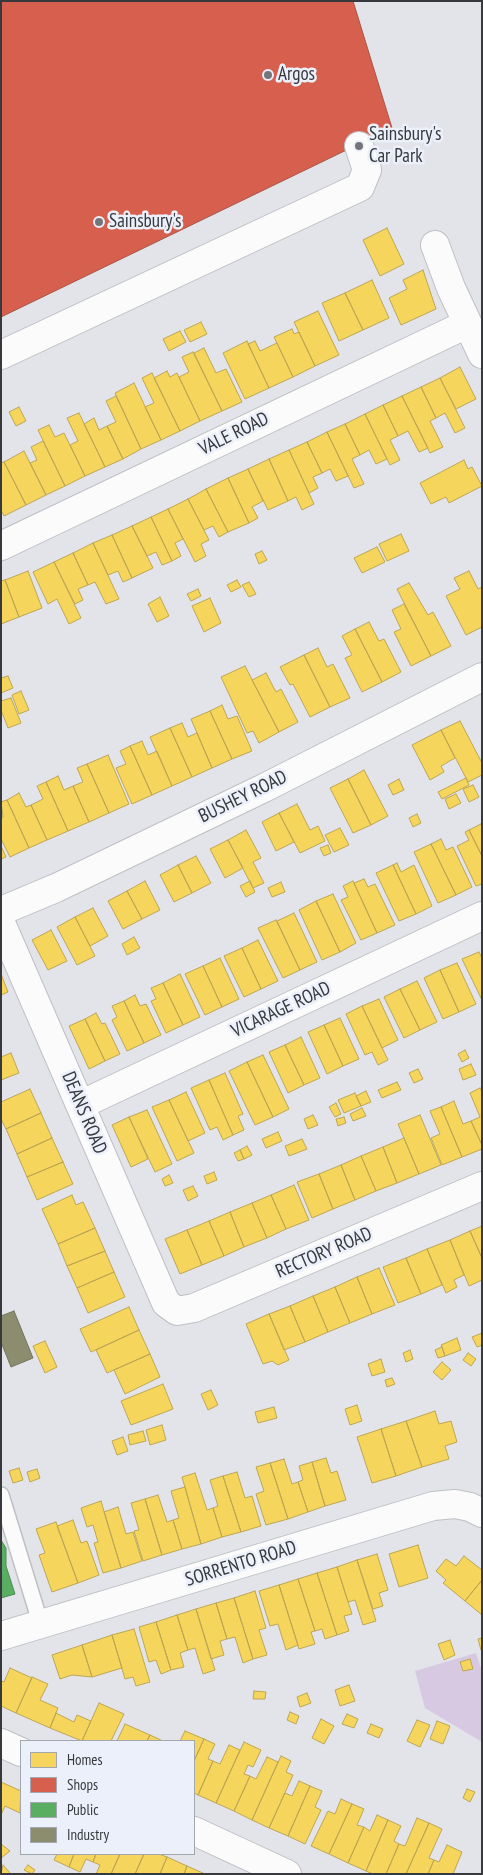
<!DOCTYPE html>
<html>
<head>
<meta charset="utf-8">
<style>
  body { margin:0 }
  #map { position:relative; width:483px; height:1875px; overflow:hidden; background:#e2e4ea; font-family:"PT Sans Narrow",sans-serif }
  canvas { display:block }
  .frame { position:absolute; inset:0; border:2px solid #38393d; pointer-events:none }
  .legend { position:absolute; left:20px; top:1740px; width:175px; height:115px; box-sizing:border-box; background:#ebf0fb; border:1px solid #a3a7af; margin:0; padding:6px 9px; list-style:none; font-size:15px; color:#38393d }
  .legend li { display:flex; align-items:center; gap:10px; height:25px }
  .legend b { width:25px; border:1px solid #a3a7af }
</style>
</head>
<body>
<div id="map">
<canvas width="483" height="1875"></canvas>
<div class="frame"></div>
<ul class="legend">
<li><b style="height:14px;background:#f6d55c"></b>Homes</li>
<li><b style="height:14px;background:#d6604d"></b>Shops</li>
<li><b style="height:14px;background:#5aae61"></b>Public</li>
<li><b style="height:14px;background:#8c8c6e"></b>Industry</li>
</ul>
</div>
<script>
const context = document.querySelector('canvas').getContext('2d');
context.lineJoin = 'round';
function fill(path, color) { context.fillStyle = color; context.fill(path, 'evenodd'); }
const shape = rows => new Path2D(rows.map(r => 'M' + r).join(''));
function strokePath(path, color, width, dash) { context.strokeStyle = color; context.lineWidth = width; context.lineCap = dash ? 'butt' : 'round'; context.setLineDash(dash || []); context.stroke(path); }
function drawText(font, color, halo, rows, align = 'center') {
  context.font = font + ' "PT Sans Narrow",sans-serif'; context.lineWidth = 5; context.setLineDash([]); context.textBaseline = 'middle'; context.strokeStyle = halo; context.fillStyle = color; for (const [text, x, y, turn = 0] of rows) {
    context.save(); context.translate(x, y); context.rotate((+turn || 0) * Math.PI / 180); context.textAlign = isNaN(turn) ? turn : align; if (halo) context.strokeText(text, 0, 0); context.fillText(text, 0, 0); context.restore();
  }
}
const green = shape([
  [476,1653,482,1671,482,1742,425,1708,415,1671]
]);
const homes = shape([
  [387,228,404,264,380,276,363,240,387,228],
  [423,270,436,309,401,325,389,298,407,289,403,280,423,270],
  [372,280,389,318,363,330,345,293,372,280],
  [345,293,363,330,339,341,322,303,345,293],
  [318,311,339,355,315,366,294,322,318,311],
  [201,322,207,334,190,342,184,330,201,322],
  [292,329,294,334,299,332,315,366,293,377,274,337,292,329],
  [180,331,186,342,169,351,163,339,180,331],
  [247,341,269,388,245,399,223,353,247,341],
  [255,341,260,351,277,343,293,377,269,388,248,344,255,341],
  [204,348,216,373,226,369,242,402,222,411,194,353,204,348],
  [193,352,222,411,200,421,179,377,189,372,182,357,193,352],
  [460,367,476,399,456,409,440,378,460,367],
  [167,371,170,377,177,373,200,421,180,431,154,378,167,371],
  [152,373,180,431,161,440,145,407,154,403,142,378,152,373],
  [440,378,465,428,455,433,445,413,436,418,421,387,440,378],
  [134,383,161,440,141,449,115,393,134,383],
  [421,387,436,418,430,421,443,447,430,453,402,396,421,387],
  [116,396,141,449,123,459,107,426,116,422,106,401,116,396],
  [402,396,428,448,419,452,408,431,398,436,383,405,402,396],
  [383,405,398,436,390,440,400,460,390,465,365,414,383,405],
  [19,407,26,421,16,426,9,412,19,407],
  [79,413,105,467,85,476,70,445,78,441,67,418,79,413],
  [365,414,387,459,376,464,369,450,360,455,345,424,365,414],
  [94,418,99,430,107,426,123,459,105,467,84,424,94,418],
  [345,424,360,455,352,459,364,484,354,488,327,432,345,424],
  [49,425,55,437,64,433,85,476,65,486,38,430,49,425],
  [327,432,348,476,336,481,330,469,322,473,307,442,327,432],
  [43,441,65,486,46,495,30,463,37,460,31,447,43,441],
  [307,442,322,473,313,477,318,488,309,493,289,450,307,442],
  [289,450,314,504,302,510,296,497,288,501,269,459,289,450],
  [24,451,46,495,26,505,4,462,24,451],
  [269,459,288,501,268,510,248,469,269,459],
  [464,460,468,469,472,467,482,486,449,503,446,497,431,504,420,483,464,460],
  [4,462,26,505,4,516,1,510,1,463,4,462],
  [248,469,263,501,252,507,258,518,249,523,228,478,248,469],
  [228,478,249,523,228,532,206,489,228,478],
  [206,489,228,532,219,537,213,526,204,530,188,499,206,489],
  [188,499,209,540,201,544,206,556,195,562,168,509,188,499],
  [168,509,183,539,175,543,181,556,172,561,151,517,168,509],
  [151,517,172,561,162,565,156,552,147,556,132,526,151,517],
  [132,526,153,568,132,578,112,535,132,526],
  [401,534,409,551,387,561,379,544,401,534],
  [112,535,132,578,123,582,118,571,108,575,93,543,112,535],
  [93,543,119,599,106,604,95,582,88,585,73,553,93,543],
  [377,547,385,562,362,573,354,558,377,547],
  [262,551,267,560,259,564,255,554,262,551],
  [73,553,88,585,78,589,83,600,75,604,54,562,73,553],
  [54,562,81,618,69,624,57,599,48,604,33,572,54,562],
  [28,571,42,608,19,617,5,580,28,571],
  [469,571,478,589,482,587,482,627,466,635,446,596,460,589,454,578,469,571],
  [5,580,19,617,1,624,1,581,5,580],
  [237,580,241,587,231,592,227,585,237,580],
  [249,582,256,594,249,597,242,585,249,582],
  [409,583,428,615,433,612,451,646,431,656,397,589,409,583],
  [198,589,201,596,191,601,187,594,198,589],
  [160,597,169,616,157,622,148,604,160,597],
  [210,598,221,623,204,632,192,606,210,598],
  [404,604,431,656,411,666,394,632,401,629,392,610,404,604],
  [369,622,379,641,384,639,401,672,382,682,355,629,369,622],
  [355,629,382,682,362,692,345,658,352,655,342,636,355,629],
  [318,648,327,667,333,664,350,698,330,707,304,655,318,648],
  [304,655,330,707,310,717,293,684,290,685,280,667,304,655],
  [245,666,279,732,259,743,253,731,247,733,221,677,245,666],
  [266,673,276,692,281,689,298,722,279,732,252,680,266,673],
  [8,676,13,688,1,693,1,678,8,676],
  [21,691,29,710,19,714,12,695,21,691],
  [11,698,21,723,8,728,1,710,1,701,11,698],
  [222,705,228,719,237,716,252,751,232,759,210,711,222,705],
  [210,711,232,759,212,768,191,719,210,711],
  [460,721,482,763,482,775,468,782,441,730,460,721],
  [182,723,188,737,197,733,212,768,192,777,170,728,182,723],
  [170,728,192,777,172,786,150,737,170,728],
  [441,730,455,758,441,766,444,772,430,780,412,745,441,730],
  [142,741,148,755,157,751,172,786,152,795,130,746,142,741],
  [130,746,152,795,132,804,116,768,126,764,120,751,130,746],
  [108,755,129,804,109,813,87,764,108,755],
  [87,764,109,813,89,822,73,786,83,782,77,768,87,764],
  [364,770,388,816,371,825,348,779,364,770],
  [58,776,64,790,73,786,89,822,68,831,46,782,58,776],
  [466,778,469,785,442,799,438,792,466,778],
  [348,779,371,825,353,833,330,788,348,779],
  [399,779,404,790,393,795,388,785,399,779],
  [46,782,68,831,47,840,31,805,43,799,37,786,46,782],
  [473,785,479,797,469,802,463,789,473,785],
  [19,793,26,807,31,805,47,840,29,848,7,800,19,793],
  [456,794,461,803,449,809,445,799,456,794],
  [7,800,29,848,10,857,1,839,1,818,3,817,1,802,7,800],
  [297,804,310,830,318,826,325,841,300,853,279,813,297,804],
  [279,813,294,842,276,851,262,822,279,813],
  [417,814,421,823,413,827,409,818,417,814],
  [481,824,482,826,482,856,469,830,481,824],
  [340,828,349,845,334,852,325,835,340,828],
  [246,830,261,858,253,862,264,883,253,888,228,840,246,830],
  [469,830,482,856,482,884,476,886,457,846,469,840,465,832,469,830],
  [441,839,446,850,453,847,472,887,456,895,431,844,441,839],
  [228,840,243,868,225,878,210,849,228,840],
  [431,844,456,895,438,903,414,852,431,844],
  [328,845,331,853,324,856,320,848,328,845],
  [1,846,6,857,1,859,1,846],
  [196,856,211,883,192,893,178,865,196,856],
  [397,863,401,872,414,865,432,906,416,914,393,865,397,863],
  [178,865,192,893,174,902,160,875,178,865],
  [393,865,416,914,399,921,376,873,393,865],
  [364,879,368,887,375,884,395,925,377,933,354,883,364,879],
  [145,881,160,910,142,919,127,891,145,881],
  [250,881,255,892,246,897,240,886,250,881],
  [353,881,377,933,361,940,341,900,348,897,343,886,353,881],
  [281,882,285,892,272,897,268,888,281,882],
  [127,891,142,919,123,929,108,901,127,891],
  [333,894,356,943,340,952,316,901,333,894],
  [316,901,340,952,322,960,299,910,316,901],
  [93,908,108,936,90,946,75,917,93,908],
  [294,913,317,962,300,970,277,921,294,913],
  [75,917,95,956,77,965,57,927,75,917],
  [276,920,300,970,283,978,258,928,276,920],
  [51,930,67,961,48,970,32,940,51,930],
  [134,937,140,948,127,955,122,944,134,937],
  [258,940,278,981,261,989,242,948,258,940],
  [242,948,261,989,244,997,224,956,242,948],
  [479,952,482,958,482,1000,462,959,479,952],
  [220,958,239,999,222,1007,203,966,220,958],
  [457,963,476,1004,459,1012,440,970,457,963],
  [203,966,222,1007,205,1015,185,974,203,966],
  [440,970,459,1012,443,1019,424,978,440,970],
  [1,974,8,992,1,995,1,974],
  [180,974,200,1017,183,1025,163,983,180,974],
  [417,981,437,1022,420,1030,400,989,417,981],
  [163,983,183,1025,166,1033,151,1001,156,999,151,988,163,983],
  [400,989,420,1030,404,1038,384,997,400,989],
  [135,995,140,1006,146,1004,161,1035,144,1043,124,1001,135,995],
  [379,999,398,1040,382,1048,362,1006,379,999],
  [124,1001,144,1043,127,1051,112,1020,117,1017,112,1006,124,1001],
  [362,1006,388,1060,378,1065,372,1052,365,1055,346,1014,362,1006],
  [96,1013,102,1024,105,1023,120,1054,105,1061,85,1019,96,1013],
  [340,1018,359,1059,343,1066,324,1025,340,1018],
  [85,1019,105,1061,89,1069,69,1026,85,1019],
  [324,1025,343,1066,327,1074,308,1032,324,1025],
  [301,1037,320,1078,304,1085,285,1045,301,1037],
  [285,1045,304,1085,288,1093,269,1052,285,1045],
  [465,1050,469,1058,462,1062,458,1054,465,1050],
  [11,1053,19,1073,1,1080,1,1057,11,1053],
  [263,1055,289,1109,273,1117,247,1062,263,1055],
  [247,1062,273,1117,255,1125,229,1071,247,1062],
  [471,1064,476,1075,463,1080,459,1069,471,1064],
  [418,1069,423,1079,414,1083,409,1073,418,1069],
  [225,1073,243,1114,238,1116,244,1130,233,1135,209,1080,225,1073],
  [209,1080,233,1135,223,1140,217,1127,210,1130,191,1088,209,1080],
  [397,1082,401,1090,382,1098,378,1090,397,1082],
  [480,1088,482,1092,482,1145,471,1121,480,1117,470,1093,480,1088],
  [30,1089,41,1113,6,1129,1,1119,1,1102,30,1089],
  [366,1091,371,1102,361,1106,356,1096,366,1091],
  [186,1092,205,1133,188,1141,169,1100,186,1092],
  [355,1093,361,1106,344,1113,338,1100,355,1093],
  [169,1100,194,1153,177,1161,152,1107,169,1100],
  [454,1101,463,1124,471,1121,482,1145,482,1149,462,1157,441,1107,454,1101],
  [336,1103,341,1114,335,1117,329,1107,336,1103],
  [441,1107,462,1157,442,1165,431,1138,440,1134,430,1111,441,1107],
  [362,1108,366,1116,353,1121,350,1114,362,1108],
  [147,1110,172,1164,155,1172,129,1117,147,1110],
  [41,1113,52,1138,17,1154,6,1129,41,1113],
  [313,1115,318,1125,308,1129,304,1119,313,1115],
  [420,1115,441,1165,419,1174,398,1124,420,1115],
  [129,1117,148,1159,131,1167,112,1125,129,1117],
  [344,1117,346,1123,338,1126,336,1119,344,1117],
  [278,1132,282,1141,266,1148,262,1139,278,1132],
  [52,1138,63,1162,27,1177,17,1154,52,1138],
  [404,1138,419,1174,397,1183,383,1147,404,1138],
  [302,1139,307,1149,289,1156,285,1146,302,1139],
  [247,1146,252,1155,244,1159,240,1150,247,1146],
  [383,1147,397,1183,376,1191,361,1156,383,1147],
  [240,1150,244,1159,238,1161,234,1153,240,1150],
  [361,1156,376,1191,355,1200,341,1165,361,1156],
  [63,1162,73,1184,37,1200,27,1177,63,1162],
  [341,1165,355,1200,333,1209,319,1174,341,1165],
  [214,1172,217,1180,207,1184,204,1176,214,1172],
  [319,1174,333,1209,312,1218,297,1182,319,1174],
  [169,1175,173,1183,165,1186,162,1179,169,1175],
  [294,1185,309,1220,286,1229,271,1195,294,1185],
  [193,1186,198,1196,188,1201,183,1190,193,1186],
  [72,1195,76,1205,83,1202,95,1228,58,1244,42,1209,72,1195],
  [271,1195,286,1229,267,1238,252,1203,271,1195],
  [252,1203,267,1238,244,1247,230,1212,252,1203],
  [230,1212,244,1247,224,1256,209,1221,230,1212],
  [209,1221,224,1256,202,1265,187,1230,209,1221],
  [482,1226,482,1258,470,1231,482,1226],
  [95,1228,105,1251,67,1266,58,1244,95,1228],
  [187,1230,202,1265,180,1274,165,1239,187,1230],
  [470,1231,482,1258,482,1280,469,1286,450,1240,470,1231],
  [450,1240,464,1275,454,1280,457,1287,446,1293,427,1249,450,1240],
  [427,1249,442,1285,421,1294,406,1258,427,1249],
  [105,1251,114,1272,77,1288,67,1266,105,1251],
  [406,1258,421,1294,398,1303,383,1267,406,1258],
  [379,1268,395,1305,372,1314,357,1277,379,1268],
  [114,1272,125,1297,88,1313,77,1288,114,1272],
  [357,1277,372,1314,350,1323,335,1287,357,1277],
  [335,1287,350,1323,328,1332,313,1296,335,1287],
  [313,1296,328,1332,305,1342,290,1306,313,1296],
  [290,1306,305,1342,284,1350,269,1314,290,1306],
  [129,1307,139,1330,91,1352,80,1329,129,1307],
  [269,1314,289,1360,278,1365,272,1361,263,1364,246,1324,269,1314],
  [139,1330,150,1354,107,1373,96,1350,139,1330],
  [482,1333,482,1345,477,1347,472,1337,482,1333],
  [457,1338,461,1350,445,1356,441,1345,457,1338],
  [45,1341,57,1367,45,1373,33,1346,45,1341],
  [442,1347,445,1356,438,1358,435,1350,442,1347],
  [410,1350,413,1359,406,1362,403,1353,410,1350],
  [468,1353,476,1359,471,1366,463,1360,468,1353],
  [150,1354,160,1377,125,1394,114,1370,150,1354],
  [381,1359,385,1372,372,1376,368,1364,381,1359],
  [442,1362,451,1370,442,1380,433,1372,442,1362],
  [392,1378,395,1384,387,1387,385,1380,392,1378],
  [163,1384,173,1409,131,1425,121,1401,163,1384],
  [211,1390,218,1405,208,1410,201,1394,211,1390],
  [357,1405,362,1421,350,1425,345,1409,357,1405],
  [274,1407,277,1418,258,1423,255,1412,274,1407],
  [435,1411,439,1424,451,1421,457,1442,445,1446,449,1459,422,1467,406,1421,435,1411],
  [406,1421,422,1467,396,1476,381,1429,406,1421],
  [162,1425,166,1440,150,1445,146,1430,162,1425],
  [381,1429,396,1476,372,1483,357,1437,381,1429],
  [143,1431,146,1441,130,1445,128,1435,143,1431],
  [123,1437,128,1451,117,1455,112,1441,123,1437],
  [326,1458,331,1473,337,1471,346,1500,325,1506,312,1462,326,1458],
  [284,1459,292,1484,298,1482,308,1512,288,1519,270,1463,284,1459],
  [312,1462,325,1506,308,1512,298,1482,303,1480,299,1466,312,1462],
  [270,1463,288,1519,266,1525,256,1494,264,1491,256,1467,270,1463],
  [19,1468,23,1480,13,1483,9,1471,19,1468],
  [37,1469,40,1478,30,1482,27,1472,37,1469],
  [237,1472,245,1498,252,1496,261,1526,241,1532,223,1476,237,1472],
  [195,1473,207,1510,213,1508,222,1537,201,1544,182,1477,195,1473],
  [223,1476,241,1532,222,1537,213,1508,218,1506,210,1480,223,1476],
  [185,1487,201,1544,182,1549,173,1520,179,1518,171,1491,185,1487],
  [158,1495,167,1522,173,1520,182,1549,162,1555,145,1499,158,1495],
  [145,1499,162,1555,143,1561,134,1531,139,1530,131,1503,145,1499],
  [101,1501,121,1568,103,1573,94,1543,98,1542,93,1525,87,1527,81,1508,101,1501],
  [118,1507,126,1534,133,1532,142,1561,121,1568,104,1512,118,1507],
  [73,1520,81,1543,87,1541,99,1575,78,1583,57,1526,73,1520],
  [56,1522,78,1583,52,1592,39,1555,45,1553,36,1529,56,1522],
  [418,1545,428,1578,399,1587,389,1554,418,1545],
  [377,1554,388,1590,379,1593,383,1606,373,1609,357,1560,377,1554],
  [464,1556,482,1570,482,1580,465,1601,443,1583,446,1580,436,1571,446,1559,456,1566,464,1556],
  [357,1560,376,1621,363,1625,355,1600,348,1602,337,1567,357,1560],
  [337,1567,352,1614,344,1616,349,1631,337,1635,317,1573,337,1567],
  [317,1573,337,1635,325,1639,322,1629,315,1631,298,1579,317,1573],
  [298,1579,315,1631,311,1632,315,1644,299,1649,279,1585,298,1579],
  [482,1580,482,1615,465,1601,482,1580],
  [279,1585,298,1645,286,1650,278,1624,270,1626,259,1591,279,1585],
  [255,1591,266,1628,259,1630,267,1655,253,1659,234,1598,255,1591],
  [234,1598,253,1659,243,1663,235,1637,227,1639,216,1603,234,1598],
  [216,1603,227,1639,220,1641,224,1655,211,1659,196,1609,216,1603],
  [196,1609,215,1670,203,1674,195,1648,188,1650,177,1615,196,1609],
  [177,1615,188,1650,180,1653,184,1667,171,1670,156,1622,177,1615],
  [156,1622,171,1670,161,1674,156,1660,149,1662,139,1627,156,1622],
  [134,1629,150,1682,136,1686,133,1677,125,1679,112,1635,134,1629],
  [112,1635,122,1668,92,1677,82,1645,112,1635],
  [482,1638,482,1649,481,1650,478,1639,482,1638],
  [450,1640,455,1655,444,1660,438,1644,450,1640],
  [82,1645,92,1677,72,1675,60,1679,52,1655,82,1645],
  [470,1659,473,1669,463,1671,460,1662,470,1659],
  [10,1668,32,1678,16,1713,1,1706,1,1681,4,1682,10,1668],
  [32,1677,48,1684,40,1700,58,1708,50,1728,16,1713,32,1677],
  [349,1685,355,1701,340,1706,335,1690,349,1685],
  [254,1691,266,1692,265,1699,253,1699,254,1691],
  [307,1693,311,1703,300,1707,297,1697,307,1693],
  [99,1703,124,1714,111,1741,82,1741,99,1703],
  [290,1712,299,1716,296,1724,287,1720,290,1712],
  [56,1713,74,1722,77,1715,91,1721,82,1741,50,1728,56,1713],
  [347,1714,358,1719,354,1728,342,1724,347,1714],
  [321,1719,334,1726,324,1744,312,1738,321,1719],
  [417,1720,430,1725,420,1747,407,1741,417,1720],
  [437,1721,450,1726,443,1744,430,1739,437,1721],
  [125,1724,150,1735,147,1741,117,1741,125,1724],
  [371,1724,383,1729,379,1738,367,1733,371,1724],
  [185,1731,204,1739,194,1761,194,1741,180,1741,185,1731],
  [150,1735,163,1741,147,1741,150,1735],
  [204,1739,215,1744,208,1759,213,1761,198,1795,194,1793,194,1761,204,1739],
  [244,1742,261,1750,253,1767,248,1765,244,1774,250,1776,234,1811,216,1803,244,1742],
  [229,1745,240,1750,216,1803,198,1795,213,1761,220,1764,229,1745],
  [281,1756,291,1761,286,1772,293,1775,269,1828,252,1820,281,1756],
  [267,1757,278,1762,252,1820,234,1811,250,1776,256,1779,267,1757],
  [299,1781,310,1786,288,1836,269,1828,285,1793,292,1796,299,1781],
  [1,1782,21,1791,20,1813,5,1806,1,1815,1,1782],
  [310,1786,322,1791,315,1807,321,1810,305,1844,288,1836,310,1786],
  [467,1789,475,1792,470,1802,463,1798,467,1789],
  [341,1799,352,1804,329,1854,311,1846,328,1811,335,1814,341,1799],
  [352,1804,364,1809,357,1825,364,1827,348,1863,329,1854,352,1804],
  [377,1815,388,1820,366,1871,348,1863,364,1827,370,1831,377,1815],
  [417,1818,429,1823,406,1874,386,1874,399,1844,405,1846,417,1818],
  [388,1820,401,1826,394,1841,399,1844,386,1874,373,1874,366,1871,388,1820],
  [429,1823,442,1829,429,1858,434,1860,428,1874,406,1874,429,1823],
  [1,1844,10,1851,1,1858,1,1844],
  [447,1845,462,1852,453,1874,428,1874,434,1860,439,1862,447,1845],
  [57,1854,74,1854,69,1867,54,1860,57,1854],
  [74,1854,96,1854,93,1862,86,1859,80,1872,69,1867,74,1854],
  [96,1854,120,1854,111,1874,96,1874,100,1865,93,1862,96,1854],
  [120,1854,144,1854,135,1874,111,1874,120,1854],
  [144,1854,159,1854,167,1857,160,1874,135,1874,144,1854],
  [167,1857,187,1866,184,1874,160,1874,167,1857],
  [3,1865,11,1874,1,1874,3,1865],
  [28,1865,35,1870,32,1874,24,1870,28,1865],
  [187,1866,205,1874,184,1874,187,1866]
]);
const shops = shape([
  [1,1,353,1,392,128,1,317,1,1]
]);
const public = shape([
  [1,1540,6,1548,6,1566,15,1594,1,1598,1,1540]
]);
const industry = shape([
  [14,1311,33,1358,11,1367,1,1342,1,1316,14,1311]
]);
const lane = shape([
  [1,1495,41,1625]
]);
const street = shape([
  [435,245,451,288,482,354],
  [1,355,360,187,367,170,359,146],
  [1,546,467,324],
  [1,911,56,888,264,788,482,677],
  [1,923,166,1303,177,1311,194,1308,482,1186],
  [80,1105,482,916],
  [1,1636,433,1506,455,1504,470,1507,482,1513],
  [1,1743,21,1752],
  [194,1831,287,1874]
]);
const markers = [
  [268,75,5,"#74757a"],
  [359,146,5,"#74757a"],
  [99,222,5,"#74757a"]
];
const poiNames = [
  ["Argos",278,75],
  ["Sainsbury's",369,135],
  ["Car Park",369,157],
  ["Sainsbury's",109,222]
];
const streetNames = [
  ["VALE ROAD",234,434,-26],
  ["BUSHEY ROAD",243,797,-26],
  ["VICARAGE ROAD",281,1010,-25],
  ["DEANS ROAD",84,1113,67],
  ["RECTORY ROAD",324,1253,-23],
  ["SORRENTO ROAD",241,1564,-17]
];
fill(green, '#d8c9e3');
fill(homes, '#f6d55c');
strokePath(homes, '#bda653', 1);
fill(shops, '#d6604d');
strokePath(shops, '#a75448', 1);
fill(public, '#5aae61');
strokePath(public, '#508b56', 1);
fill(industry, '#8c8c6e');
strokePath(industry, '#73735f', 1);
strokePath(lane, '#bec0c4', 18);
strokePath(street, '#bec0c4', 30);
strokePath(lane, '#fbfbfc', 15);
strokePath(street, '#fbfbfc', 28);
for (const [x, y, r, color] of markers) { const dot = new Path2D(); dot.arc(x, y, r, 0, 2 * Math.PI); context.fillStyle = color; context.fill(dot); strokePath(dot, '#ebf0fb', 2); }
drawText('19px', '#38393d', '#ebf0fb', poiNames, 'left');
drawText('19px', '#38393d', '#ebf0fb', streetNames);
</script>
</body>
</html>
